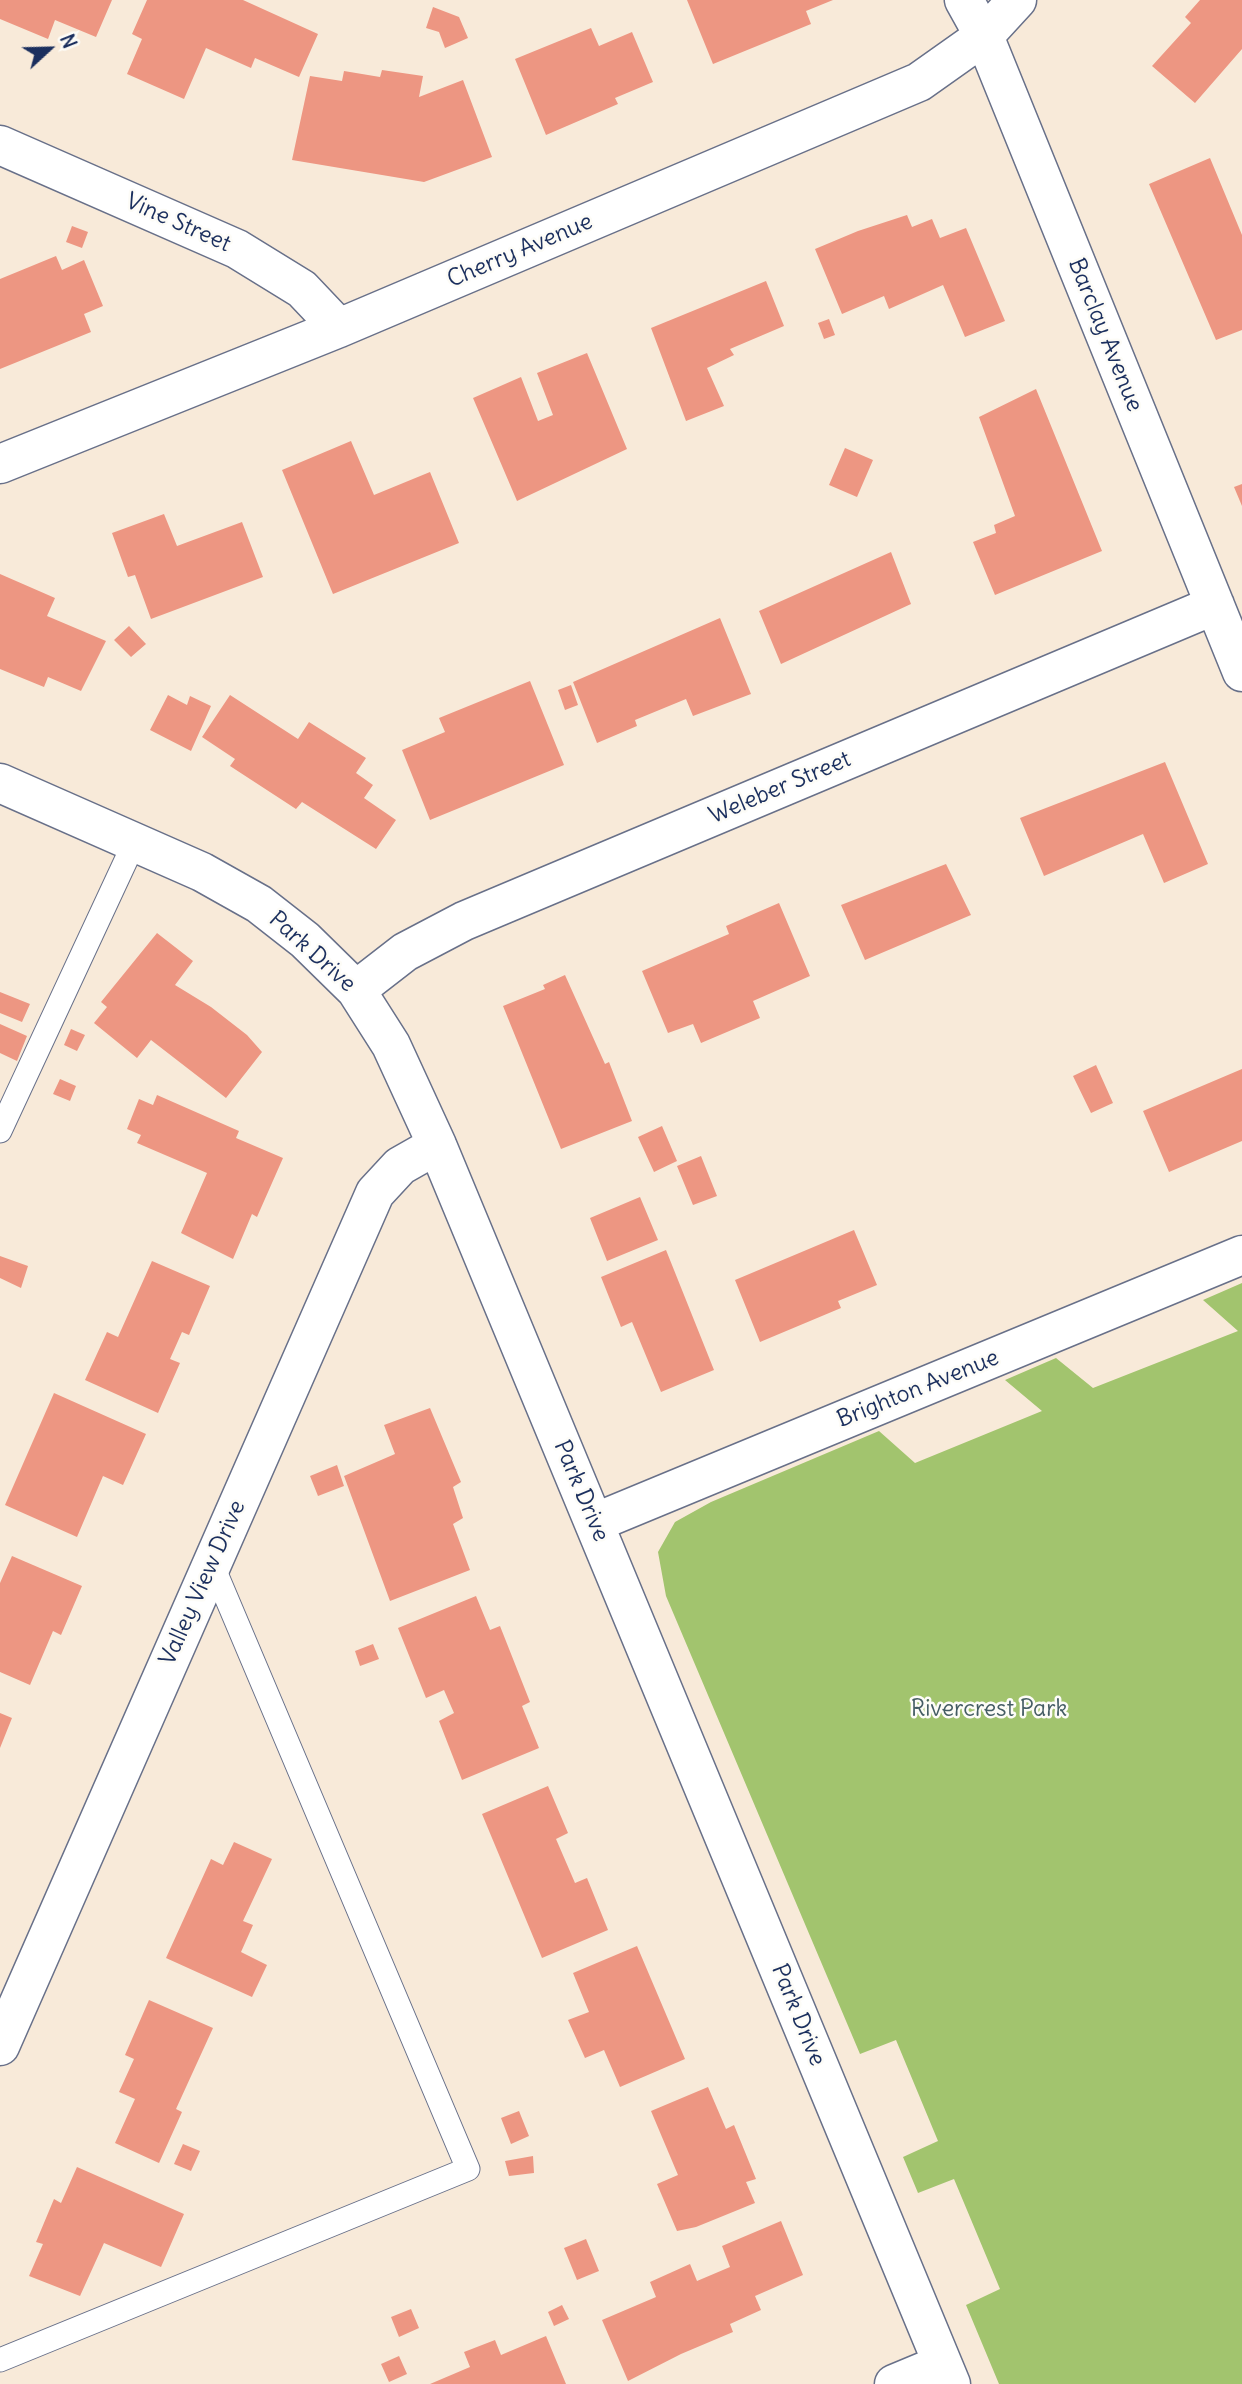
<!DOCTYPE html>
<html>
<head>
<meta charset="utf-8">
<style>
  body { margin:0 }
  #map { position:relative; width:1242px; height:2384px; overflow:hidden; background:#f8ead9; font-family:Delius,sans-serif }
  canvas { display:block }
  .north { position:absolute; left:14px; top:14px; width:70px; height:70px; -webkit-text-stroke:5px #fdfcf7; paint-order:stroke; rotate:68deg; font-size:19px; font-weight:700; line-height:28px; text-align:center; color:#1b2f5e }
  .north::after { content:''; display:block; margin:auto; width:24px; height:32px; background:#1b2f5e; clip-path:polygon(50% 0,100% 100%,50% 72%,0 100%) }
</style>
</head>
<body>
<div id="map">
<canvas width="1242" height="2384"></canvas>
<div class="north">N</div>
</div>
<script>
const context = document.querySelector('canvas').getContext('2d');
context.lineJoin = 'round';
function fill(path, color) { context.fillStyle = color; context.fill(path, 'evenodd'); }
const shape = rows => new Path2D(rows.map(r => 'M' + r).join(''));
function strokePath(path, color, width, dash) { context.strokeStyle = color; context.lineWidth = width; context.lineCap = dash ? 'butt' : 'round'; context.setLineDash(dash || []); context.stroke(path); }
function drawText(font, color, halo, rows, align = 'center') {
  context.font = font + ' Delius,sans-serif'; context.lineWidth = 5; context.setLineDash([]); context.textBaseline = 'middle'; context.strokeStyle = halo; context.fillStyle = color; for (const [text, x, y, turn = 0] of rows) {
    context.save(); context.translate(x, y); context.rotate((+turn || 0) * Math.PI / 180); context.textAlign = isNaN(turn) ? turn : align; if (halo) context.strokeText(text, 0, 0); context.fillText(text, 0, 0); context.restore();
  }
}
const green = shape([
  [1242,1283,1242,2384,999,2384,966,2305,1000,2289,954,2179,918,2193,903,2157,938,2141,896,2040,860,2054,666,1596,658,1552,675,1522,711,1502,879,1431,915,1463,1042,1411,1005,1380,1056,1358,1093,1388,1238,1331,1203,1300]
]);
const building = shape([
  [0,0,112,0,96,37,55,20,48,39,0,19],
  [147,0,243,0,318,34,299,77,255,58,251,68,206,48,184,99,127,74,142,39,132,34],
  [687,0,833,0,806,11,811,24,713,64],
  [1200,0,1242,0,1242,49,1195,103,1152,66,1191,23,1185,17],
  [433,7,459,17,468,38,445,48,439,32,426,28],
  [591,28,599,46,632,32,653,82,615,98,618,104,546,135,515,59],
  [382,70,423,76,419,97,463,80,492,157,424,182,292,160,310,76,342,81,344,71,380,77],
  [1210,158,1242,235,1242,330,1216,340,1149,184],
  [907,215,912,227,932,219,940,238,966,228,1005,321,965,337,943,285,889,309,884,296,842,314,815,249,858,231],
  [72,226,88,232,82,248,66,242],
  [56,256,62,270,84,260,103,306,84,314,91,332,0,369,0,279],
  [766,281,784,326,730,349,734,355,707,368,724,406,686,421,651,328],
  [829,319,835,335,824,339,818,323],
  [587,353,627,449,517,501,473,398,521,377,538,421,553,415,537,373],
  [1036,389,1102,551,995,595,973,542,996,533,994,525,1015,516,979,417],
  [351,441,374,495,430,472,459,543,333,594,282,470],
  [845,448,873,460,857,497,829,485],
  [1242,484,1242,506,1234,487],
  [164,514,177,546,242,522,263,577,151,619,135,575,128,577,112,533],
  [891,552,911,604,781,664,759,611],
  [0,574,55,598,47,616,106,641,81,691,48,677,44,687,0,669],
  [720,618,751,694,693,716,686,699,635,720,637,726,597,743,573,682],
  [129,626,146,644,131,657,114,640],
  [530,681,564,765,430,820,402,750,445,732,439,718],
  [571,685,578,705,565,710,558,690],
  [168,695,187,705,190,696,211,706,191,751,150,730],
  [230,695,298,739,309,722,366,758,356,773,373,785,364,798,396,820,376,849,302,802,296,809,230,766,235,759,202,737],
  [1165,762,1208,864,1164,883,1143,834,1044,876,1020,818],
  [946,864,971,915,865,960,841,905],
  [779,903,810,976,753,1001,760,1018,701,1043,693,1024,668,1033,642,971,729,934,726,926],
  [157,933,193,961,175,985,211,1007,247,1035,262,1052,226,1098,151,1040,137,1058,94,1023,107,1007,101,1002],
  [565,975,605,1064,609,1062,632,1121,561,1149,503,1006,545,989,543,985],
  [0,992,30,1004,22,1022,0,1013],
  [0,1024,27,1036,17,1061,0,1053],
  [71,1029,85,1035,77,1051,64,1045],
  [1096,1065,1113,1103,1091,1113,1073,1076],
  [1242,1069,1242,1141,1169,1172,1143,1111],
  [60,1079,76,1086,70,1101,53,1094],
  [157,1095,239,1131,236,1138,283,1158,257,1217,252,1214,233,1259,181,1233,207,1173,137,1143,141,1135,127,1129,139,1099,153,1105],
  [662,1126,677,1161,654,1172,638,1137],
  [701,1156,717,1196,693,1205,677,1166],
  [640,1197,658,1240,607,1261,590,1218],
  [854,1230,877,1285,838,1301,841,1308,760,1342,735,1280],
  [666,1250,714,1370,661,1392,632,1322,621,1327,601,1277],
  [0,1256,28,1266,21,1288,0,1278],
  [152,1261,210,1286,189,1335,182,1332,170,1359,180,1363,158,1413,85,1380,107,1332,118,1337],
  [54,1393,146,1434,123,1485,103,1476,77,1537,5,1505],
  [430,1408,461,1482,453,1487,463,1518,453,1524,470,1570,390,1601,344,1476,395,1454,384,1425],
  [337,1465,344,1486,318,1496,310,1476],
  [12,1556,82,1586,61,1635,53,1631,30,1685,0,1672,0,1583],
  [476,1596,490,1630,500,1626,530,1702,522,1706,539,1748,462,1780,439,1721,454,1713,444,1690,426,1698,398,1628],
  [373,1644,379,1659,360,1666,355,1651],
  [0,1713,12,1718,0,1748],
  [548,1786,568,1833,556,1839,575,1883,587,1878,608,1930,542,1958,482,1814],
  [234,1842,272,1859,243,1921,253,1925,241,1952,267,1965,252,1997,166,1958,211,1859,223,1865],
  [637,1946,685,2059,620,2087,604,2050,585,2058,568,2020,589,2012,573,1973],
  [149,2000,213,2028,176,2109,182,2112,159,2163,115,2143,135,2099,119,2092,134,2059,125,2055],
  [708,2087,726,2129,734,2125,756,2179,746,2182,755,2203,696,2227,677,2231,657,2184,678,2175,651,2111],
  [519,2111,529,2136,511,2144,501,2118],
  [183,2144,200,2151,191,2171,174,2164],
  [533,2156,534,2173,509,2176,505,2161],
  [77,2167,184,2214,161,2267,104,2243,80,2296,29,2276,43,2244,36,2242,54,2199,61,2203],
  [781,2221,803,2275,755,2296,761,2310,730,2324,733,2332,681,2354,628,2381,602,2320,656,2297,650,2282,690,2264,697,2281,730,2267,722,2246],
  [586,2239,599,2271,577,2280,564,2248],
  [562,2305,569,2319,554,2326,548,2312],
  [411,2309,419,2328,399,2337,391,2317],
  [546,2336,566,2384,430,2384,470,2367,464,2352,495,2340,501,2355],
  [399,2356,407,2374,389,2382,381,2364]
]);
const service = shape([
  [0,1131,135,841],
  [0,2360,468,2169,212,1564]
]);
const minor = shape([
  [964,0,984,36,1242,672],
  [0,145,237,249,302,289,339,328],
  [0,464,339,328,919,82,984,36,1017,0],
  [0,783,202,872,259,904,305,940,356,990,391,1045,437,1145,951,2384],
  [356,990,405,952,464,921,1215,605],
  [594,1523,1242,1255],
  [0,2046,375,1193,400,1166,437,1145],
  [894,2384,942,2364]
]);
const streetNames = [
  ["Vine Street",178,223,24],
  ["Cherry Avenue",520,251,-23],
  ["Barclay Avenue",1105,335,68],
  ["Weleber Street",780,788,-23],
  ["Park Drive",312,952,42],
  ["Brighton Avenue",918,1389,-22],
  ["Park Drive",581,1491,67],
  ["Valley View Drive",203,1583,-66],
  ["Park Drive",798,2015,68]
];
const parkNames = [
  ["Rivercrest Park",989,1709]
];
fill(green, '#a2c46e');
fill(building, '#ed9682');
strokePath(service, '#687089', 25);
strokePath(minor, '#687089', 41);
strokePath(service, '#fff', 23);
strokePath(minor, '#fff', 38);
drawText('23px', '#1b2f5e', '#fdfcf7', streetNames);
drawText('23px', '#445c63', '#fdfcf7', parkNames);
</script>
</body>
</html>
